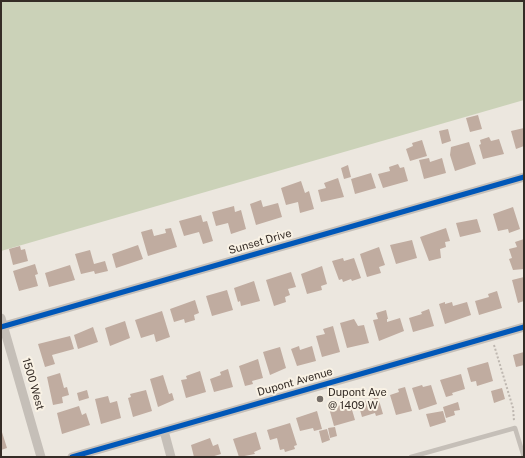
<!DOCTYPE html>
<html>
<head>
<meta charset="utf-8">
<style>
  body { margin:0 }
  #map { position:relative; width:525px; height:458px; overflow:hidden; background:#ece7df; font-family:"Public Sans",sans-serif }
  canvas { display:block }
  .frame { position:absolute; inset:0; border:2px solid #352c26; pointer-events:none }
</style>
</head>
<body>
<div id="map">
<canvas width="525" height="458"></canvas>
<div class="frame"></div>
</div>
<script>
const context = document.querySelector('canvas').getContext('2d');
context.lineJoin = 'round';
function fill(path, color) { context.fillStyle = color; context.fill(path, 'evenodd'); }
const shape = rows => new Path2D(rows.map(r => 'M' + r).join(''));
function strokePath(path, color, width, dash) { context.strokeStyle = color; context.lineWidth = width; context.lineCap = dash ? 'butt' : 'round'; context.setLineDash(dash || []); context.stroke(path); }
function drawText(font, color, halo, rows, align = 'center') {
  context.font = font + ' "Public Sans",sans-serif'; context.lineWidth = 4; context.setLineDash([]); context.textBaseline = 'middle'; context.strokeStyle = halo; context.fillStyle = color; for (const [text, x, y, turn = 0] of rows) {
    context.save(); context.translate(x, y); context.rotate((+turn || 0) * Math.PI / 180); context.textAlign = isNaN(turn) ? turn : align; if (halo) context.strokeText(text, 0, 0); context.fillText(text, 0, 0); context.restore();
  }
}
const green = shape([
  [1,1,524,1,524,100,1,251]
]);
const building = shape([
  [478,115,482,129,470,132,466,118],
  [524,128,524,146,516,149,511,131],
  [448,129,451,141,442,144,439,131],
  [489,137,491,141,499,139,504,154,483,159,479,145,481,144,480,140],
  [422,140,427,156,410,161,406,149,413,146,412,143],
  [469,142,476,164,455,171,450,155,451,147],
  [429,158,430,162,442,158,446,173,424,179,419,160],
  [398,164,400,168,404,167,408,181,383,188,378,174,390,171,389,167],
  [348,165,351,177,344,179,341,168],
  [371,173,376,188,355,194,351,179],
  [338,178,344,197,321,202,318,190,326,188,324,183],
  [301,181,305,193,309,191,314,209,300,213,298,202,286,205,281,188],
  [261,200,263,207,278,203,282,217,256,225,250,204],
  [234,206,235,212,241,210,246,229,231,234,228,223,216,226,212,212],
  [513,207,520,229,509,233,508,229,498,231,493,214],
  [201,215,203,222,207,221,213,241,203,244,199,232,184,236,179,221],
  [477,219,481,232,460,237,456,223],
  [171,228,177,247,148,256,141,232,152,229,154,236,166,233,165,229],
  [446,228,450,241,445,242,446,247,440,249,441,258,429,261,420,237],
  [524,239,524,269,513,270,509,259,512,258,509,249,517,247,515,242],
  [412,240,417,258,396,264,390,245],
  [138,245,143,259,116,268,112,254],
  [20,246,21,250,25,249,28,261,13,265,9,249],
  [379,247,385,265,379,267,381,273,367,277,360,254],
  [90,250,94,264,105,261,108,271,95,274,94,271,81,274,75,254],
  [343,258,344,261,354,258,361,278,352,281,351,279,343,282,342,279,339,280,332,261],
  [35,264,38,274,35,275,38,286,19,291,13,271],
  [70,265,75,280,49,287,45,273],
  [322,266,327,284,321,286,322,290,307,294,301,274],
  [291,272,296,287,288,289,290,295,285,297,286,302,274,306,266,280],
  [524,277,524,301,518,303,512,280],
  [254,281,260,301,241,306,240,301,238,302,234,288],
  [227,290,233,310,212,316,206,296],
  [497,291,502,308,479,315,475,301,489,297,488,294],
  [195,300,199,313,194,315,195,320,185,323,184,319,174,322,170,309],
  [445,302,445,304,452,302,453,306,467,302,471,315,445,324,439,304],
  [429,309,434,326,413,332,409,318,422,314,421,312],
  [386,310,388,319,387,319,387,322,400,318,404,331,379,341,373,320,378,319,376,313],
  [162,311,170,337,156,342,154,334,141,338,135,320],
  [354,319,358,326,364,325,369,343,347,348,340,323],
  [125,321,130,338,110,346,105,328],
  [333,326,340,352,322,357,316,336,325,334,323,329],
  [93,327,98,342,78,349,74,335],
  [70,336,74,349,52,355,55,364,45,367,38,344],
  [299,346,300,350,312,346,316,361,297,366,291,349],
  [280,347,286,368,270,375,263,352],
  [524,352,524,365,516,367,513,355],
  [258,359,263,378,252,381,253,384,245,386,239,366],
  [488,362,493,381,477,386,476,381,471,382,467,368],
  [228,369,233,387,214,392,210,379,221,375,220,372],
  [200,371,206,392,186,398,181,380,187,379,186,376],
  [60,373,64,388,67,387,69,395,62,397,63,403,53,405,47,377],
  [461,374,465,389,452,393,453,395,446,397,440,380],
  [163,375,169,394,172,393,174,400,158,407,150,379],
  [422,385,423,387,431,385,437,404,419,410,412,388],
  [405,387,412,411,396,415,390,395,399,392,398,389],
  [502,388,505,399,494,403,491,391],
  [87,390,89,398,79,401,77,393],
  [146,390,152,411,133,417,128,398,131,397,130,394],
  [108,396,110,403,117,401,121,418,101,424,95,399],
  [378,397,383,414,376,416,375,413,362,417,358,403],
  [458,402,460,410,454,411,455,415,446,418,443,407],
  [350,403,355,420,334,426,329,408],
  [79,406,82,415,86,413,90,425,62,434,57,413],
  [317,411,322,429,314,431,313,428,300,431,296,418],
  [443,411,446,422,430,427,426,414],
  [290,423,297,445,294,446,295,449,285,452,284,449,280,450,277,438,270,440,267,430],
  [335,427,337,436,330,438,328,428],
  [1,429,7,448,1,450],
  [327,429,330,440,322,443,319,431],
  [256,432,261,449,254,452,255,454,239,457,233,439],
  [210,438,213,446,218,444,221,454,211,457,194,457,191,445]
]);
const path = shape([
  [494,345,513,408,514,421]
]);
const service = shape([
  [411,457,515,428,524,457]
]);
const minor = shape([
  [1,318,41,457],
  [1,327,524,177],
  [164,431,171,457],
  [72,457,524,327]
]);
const cycleway = shape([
  [1,327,524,177],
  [72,457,524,327]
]);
const markers = [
  [320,399,4,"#756d67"]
];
const streetNames = [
  ["Sunset Drive",260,242,-16],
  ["Dupont Avenue",295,382,-16],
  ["1500 West",33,384,74]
];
const poiNames = [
  ["Dupont Ave",328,393],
  ["@ 1409 W",328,406]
];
fill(green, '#cbd2b8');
fill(building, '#c0aca0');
strokePath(path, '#beb7b0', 2, [2, 2]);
strokePath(service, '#c5bfb8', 4.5);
strokePath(minor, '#c5bfb8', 9);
strokePath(cycleway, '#0057b8', 5);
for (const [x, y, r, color] of markers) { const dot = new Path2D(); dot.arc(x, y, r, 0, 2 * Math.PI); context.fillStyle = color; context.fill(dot); strokePath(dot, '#f9f2e5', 1.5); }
drawText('11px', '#352c26', '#f9f2e5', streetNames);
drawText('11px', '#352c26', '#f9f2e5', poiNames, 'left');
</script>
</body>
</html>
